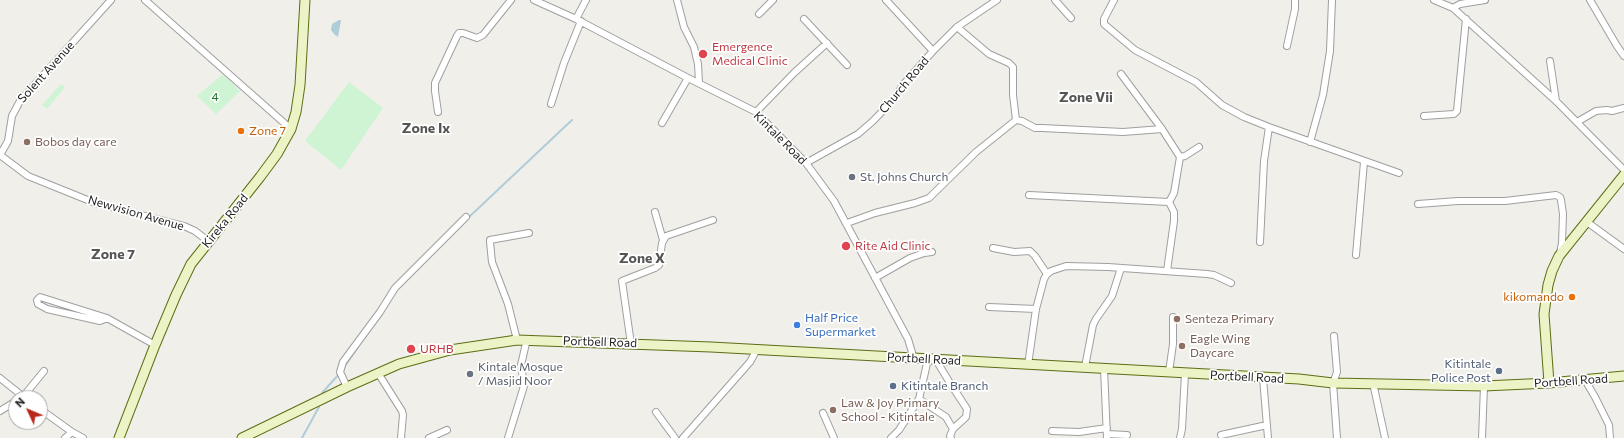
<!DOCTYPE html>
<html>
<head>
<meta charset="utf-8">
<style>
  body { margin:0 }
  #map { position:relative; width:1624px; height:438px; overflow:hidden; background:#f1efea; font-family:Commissioner,sans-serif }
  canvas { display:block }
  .north { position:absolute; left:8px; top:390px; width:40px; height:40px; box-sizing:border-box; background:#fff; border:1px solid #a7a7a7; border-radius:50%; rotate:314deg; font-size:11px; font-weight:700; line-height:16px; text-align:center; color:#222 }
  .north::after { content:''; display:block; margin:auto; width:14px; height:18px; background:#b9291a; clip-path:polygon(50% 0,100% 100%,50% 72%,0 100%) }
</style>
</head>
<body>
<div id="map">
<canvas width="1624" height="438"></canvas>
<div class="north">N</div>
</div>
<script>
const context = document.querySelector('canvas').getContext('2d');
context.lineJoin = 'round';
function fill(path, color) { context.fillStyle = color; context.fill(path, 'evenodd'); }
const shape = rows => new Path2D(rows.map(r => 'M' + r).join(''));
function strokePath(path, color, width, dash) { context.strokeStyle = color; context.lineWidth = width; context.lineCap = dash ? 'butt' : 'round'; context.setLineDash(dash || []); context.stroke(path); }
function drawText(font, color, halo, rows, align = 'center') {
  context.font = font + ' Commissioner,sans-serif'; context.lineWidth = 3.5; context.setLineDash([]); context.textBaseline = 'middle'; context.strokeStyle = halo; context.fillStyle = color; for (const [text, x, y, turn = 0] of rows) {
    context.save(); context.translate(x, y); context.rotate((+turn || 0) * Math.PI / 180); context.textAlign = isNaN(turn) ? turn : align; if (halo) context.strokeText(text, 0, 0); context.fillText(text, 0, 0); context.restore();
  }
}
const park = shape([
  [223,74,240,91,216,114,197,96],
  [349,82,383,108,341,170,305,141],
  [61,84,65,87,47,109,42,105]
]);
const water = shape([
  [339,20,341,20,338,37,334,34,331,30,332,24]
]);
const stream = shape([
  [468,218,572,120],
  [345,366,358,347],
  [322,393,340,373],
  [302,438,319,407]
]);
const street = shape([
  [145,0,291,129],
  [534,0,576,19,688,78,756,112,806,163,834,201,908,339,914,359],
  [677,0,684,27,694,47,698,64,699,83],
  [886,0,933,51],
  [1055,0,1071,18],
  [1114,0,1104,19,1104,24,1135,50,1196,82,1222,105,1244,117,1269,127,1399,173],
  [1434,0,1453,8,1493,44,1556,101,1624,170],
  [1590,0,1617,46,1624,56],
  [1453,8,1460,4,1485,0],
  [759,14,773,0],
  [576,19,586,0],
  [804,19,847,65],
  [957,27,989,54,1009,63,1013,67,1013,95,1016,120],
  [1287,46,1295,9,1295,0],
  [1550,61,1556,101],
  [1121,74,1162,129,1180,157,1174,193,1169,202],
  [551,104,564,63,581,21],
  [438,112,435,91,435,83,457,36,459,33,463,33,477,38,483,35,511,0],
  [756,112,794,73,827,43],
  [1424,116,1454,114,1457,111,1466,19],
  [1577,122,1596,111,1607,110,1612,111,1624,108],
  [662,123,688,78],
  [1310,142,1323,95,1330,51,1332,0],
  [0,155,28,176,95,203,184,226,195,231,208,241],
  [0,155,8,141,12,116,20,101,111,0],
  [1180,157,1185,156,1199,147],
  [806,163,858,134,873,121,894,99,903,85,933,51,957,27,997,0],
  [1029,195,1169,202,1174,212,1174,221,1167,271],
  [1418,204,1458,201,1505,201,1556,195,1560,197,1561,200,1563,214,1562,243,1560,253],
  [655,212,663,240],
  [1587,222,1624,249],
  [847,223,875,213,915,203,929,198,976,152,1016,120,1022,121,1035,128,1042,128,1123,132,1162,129],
  [1260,242,1264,161,1269,127],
  [993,248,1014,252,1030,251,1035,256,1047,274,1044,279,1036,309,1028,365],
  [1356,255,1364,162],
  [1047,274,1051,271,1066,266,1108,267,1207,274,1214,275,1231,283],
  [875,278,910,258,924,253,932,252],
  [989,307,1036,309],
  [107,318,100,321,47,309,38,304,37,300,40,297,107,318,155,345],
  [1334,336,1337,372,1333,383,1337,438],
  [517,340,508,304,492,262,490,242,490,240,529,233],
  [631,344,622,281,655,268,659,265,662,243,666,236,713,220],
  [936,360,950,383,967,409,966,417,953,429,950,436,951,438],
  [1085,367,1093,325,1096,319,1112,296,1121,268],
  [1104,368,1107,438],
  [1169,372,1173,344,1173,317],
  [378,373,402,411,403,415,401,438],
  [0,378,25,398],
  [1263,378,1268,438],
  [1585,380,1595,397,1609,425,1610,438],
  [1373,383,1385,438],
  [347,387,340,372,343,362,380,312,395,288,466,217],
  [22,398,44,371],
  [919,399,946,417,953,429],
  [40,409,72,432,83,438],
  [0,411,16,401],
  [656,412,675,438],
  [823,413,834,438],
  [1052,431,1079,432,1107,428],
  [1107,434,1127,435],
  [1221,435,1267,425],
  [65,438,72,432],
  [429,438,447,430],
  [508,438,524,386,521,365,527,339],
  [683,438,750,362,757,349],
  [891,438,899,430,919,399,928,359],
  [1180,438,1182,429,1185,373],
  [1482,438,1484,386]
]);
const secondary = shape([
  [1549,383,1544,314,1548,285,1552,271,1559,256,1624,175],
  [119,438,155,345,176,295,191,264,260,177,277,154,291,129,296,112,300,85,305,0],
  [242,438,347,387,399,364,450,350,517,340,711,347,1299,379,1333,383,1484,386,1549,383,1624,376]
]);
const markers = [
  [703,54,5,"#e0444e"],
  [241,131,4,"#e8710a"],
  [27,142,4,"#8d6e63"],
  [852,177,4,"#6b7280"],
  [846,246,5,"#e0444e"],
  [1572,297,4,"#e8710a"],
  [1177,319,4,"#8d6e63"],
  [797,325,4,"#3f7fe0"],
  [1182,346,4,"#8d6e63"],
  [411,349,5,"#e0444e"],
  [1499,371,4,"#5c6f8a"],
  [470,374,4,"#6b7280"],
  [893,386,4,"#5c6f8a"],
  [833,410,4,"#8d6e63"]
];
const healthNames = [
  ["Emergence",712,47],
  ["Medical Clinic",712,61],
  ["Rite Aid Clinic",855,246],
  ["URHB",420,349]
];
const streetNames = [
  ["Solent Avenue",46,72,-48],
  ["Church Road",904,85,-50],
  ["Kintale Road",780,138,45],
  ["Newvision Avenue",136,213,16],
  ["Kireka Road",225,221,-51],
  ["Portbell Road",600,342,2],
  ["Portbell Road",924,359,3],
  ["Portbell Road",1247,377,3],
  ["Portbell Road",1571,381,-4]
];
const parkNames = [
  ["4",215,97]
];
const foodNames = [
  ["Zone 7",249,131],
  ["kikomando",1564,297,"right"]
];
const educationNames = [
  ["Bobos day care",35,142],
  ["Senteza Primary",1185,319],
  ["Eagle Wing",1190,339],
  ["Daycare",1190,353],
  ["Law & Joy Primary",841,403],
  ["School - Kitintale",841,417]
];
const worshipNames = [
  ["St. Johns Church",860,177],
  ["Kintale Mosque",478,367],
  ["/ Masjid Noor",478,381]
];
const shopNames = [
  ["Half Price",805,318],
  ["Supermarket",805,332]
];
const serviceNames = [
  ["Kitintale",1491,364],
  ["Police Post",1491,378],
  ["Kitintale Branch",901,386,"left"]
];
const quarterNames = [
  ["Zone Vii",1086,97],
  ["Zone Ix",426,128],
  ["Zone 7",113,254],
  ["Zone X",642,258]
];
fill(park, '#cef4d4');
fill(water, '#b0ccd8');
strokePath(stream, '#b0ccd8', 2);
strokePath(street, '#9f9f9f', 8);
strokePath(secondary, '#5c6e14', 11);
strokePath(street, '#fff', 6);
strokePath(secondary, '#ecf3c6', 9);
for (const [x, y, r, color] of markers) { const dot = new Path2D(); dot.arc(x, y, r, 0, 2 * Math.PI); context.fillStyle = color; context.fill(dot); strokePath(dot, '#fff', 1.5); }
drawText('12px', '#be3a42', '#fff', healthNames, 'left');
drawText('12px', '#222', '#fff', streetNames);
drawText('12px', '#1b752b', '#fff', parkNames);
drawText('12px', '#c56008', '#fff', foodNames, 'left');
drawText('12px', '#785e54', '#fff', educationNames, 'left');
drawText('12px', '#5b616d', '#fff', worshipNames, 'left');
drawText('12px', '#366cbe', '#fff', shopNames, 'left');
drawText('12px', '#4e5e75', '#fff', serviceNames, 'right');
drawText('bold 14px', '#555', '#fff', quarterNames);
</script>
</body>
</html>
